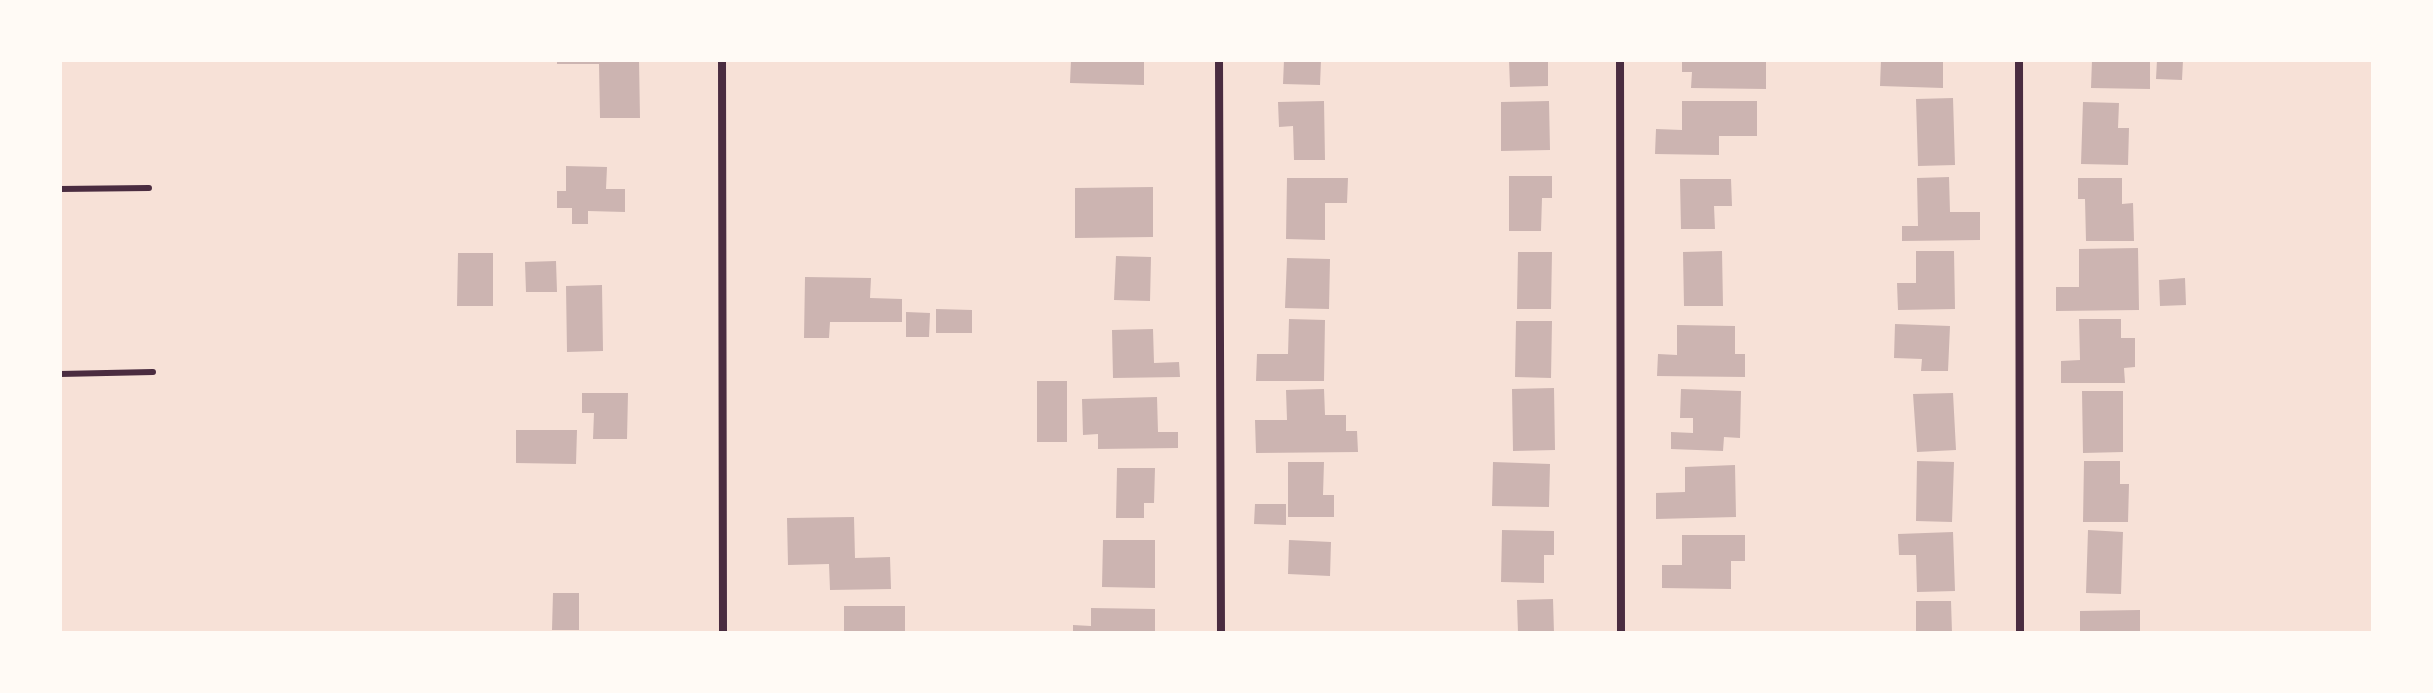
<!DOCTYPE html>
<html>
<head>
<meta charset="utf-8">
<style>
  body { margin:0 }
  #map { position:relative; width:2433px; height:693px; overflow:hidden; background:#f7e1d7; font-family:"Space Grotesk",sans-serif }
  canvas { display:block }
  .frame { position:absolute; inset:0; border:62px solid #fffaf5; pointer-events:none }
</style>
</head>
<body>
<div id="map">
<canvas width="2433" height="693"></canvas>
<div class="frame"></div>
</div>
<script>
const context = document.querySelector('canvas').getContext('2d');
context.lineJoin = 'round';
function fill(path, color) { context.fillStyle = color; context.fill(path, 'evenodd'); }
const shape = rows => new Path2D(rows.map(r => 'M' + r).join(''));
function strokePath(path, color, width, dash) { context.strokeStyle = color; context.lineWidth = width; context.lineCap = dash ? 'butt' : 'round'; context.setLineDash(dash || []); context.stroke(path); }
const building = shape([
  [557,60,639,60,640,118,600,118,599,64,557,64],
  [1071,60,1144,60,1144,85,1070,83],
  [1284,60,1321,60,1320,85,1283,84],
  [1509,60,1548,60,1548,86,1510,87],
  [1682,60,1766,60,1766,89,1691,88,1692,72,1682,72],
  [1881,60,1943,60,1943,88,1880,86],
  [2092,60,2150,60,2150,89,2091,88],
  [2157,60,2183,60,2182,80,2156,79],
  [1953,98,1955,165,1918,166,1916,99],
  [1324,101,1325,160,1294,160,1293,126,1279,127,1278,102],
  [1549,101,1550,150,1501,151,1501,102],
  [1682,101,1757,101,1757,136,1719,136,1719,155,1655,154,1656,129,1682,130],
  [2083,102,2119,103,2118,128,2129,128,2128,165,2081,164],
  [566,166,607,167,606,189,625,189,625,212,588,211,588,224,572,224,572,208,557,208,557,191,566,191],
  [1509,176,1552,176,1552,198,1542,198,1541,231,1509,231],
  [1949,177,1950,212,1980,212,1980,240,1902,241,1902,226,1918,226,1917,178],
  [1287,178,1348,178,1347,203,1325,203,1325,240,1286,239],
  [2078,178,2122,178,2122,204,2133,203,2134,241,2086,241,2085,199,2078,199],
  [1680,179,1731,179,1732,206,1714,206,1715,229,1681,229],
  [1153,187,1153,237,1075,238,1075,188],
  [2138,248,2139,310,2056,311,2056,287,2079,287,2079,249],
  [1722,251,1723,306,1684,306,1683,252],
  [1916,251,1954,251,1955,309,1898,310,1897,283,1916,283],
  [1518,252,1552,252,1551,309,1517,309],
  [458,253,493,253,493,306,457,306],
  [1116,256,1151,257,1150,301,1114,300],
  [1287,258,1330,259,1329,309,1285,308],
  [556,261,557,292,526,292,525,262],
  [805,277,871,278,870,298,902,299,902,322,830,322,829,338,804,338],
  [2185,278,2186,305,2160,306,2159,280],
  [602,285,603,351,567,352,566,286],
  [936,309,972,310,972,333,936,333],
  [906,312,930,313,929,337,906,337],
  [1289,319,1325,320,1324,381,1256,381,1257,354,1288,354],
  [2079,319,2121,319,2121,338,2135,338,2135,367,2124,368,2125,383,2061,383,2061,361,2080,360],
  [1516,321,1552,321,1551,378,1515,377],
  [1895,324,1950,326,1948,371,1921,371,1922,359,1894,358],
  [1677,325,1735,326,1735,354,1745,354,1745,377,1657,376,1658,354,1677,355],
  [1153,329,1154,363,1179,362,1180,377,1113,378,1112,330],
  [1037,381,1067,381,1067,442,1037,442],
  [1554,388,1555,450,1513,451,1512,389],
  [1324,389,1325,415,1346,415,1346,431,1357,431,1358,452,1256,453,1255,420,1287,420,1286,390],
  [1681,389,1741,391,1740,438,1724,437,1723,451,1671,449,1671,432,1693,433,1693,418,1680,418],
  [2082,391,2123,391,2123,452,2083,453],
  [582,393,628,393,627,439,593,439,594,413,582,413],
  [1953,393,1956,450,1917,452,1913,394],
  [1157,397,1158,432,1178,432,1178,448,1098,449,1098,434,1083,435,1082,399],
  [516,430,577,430,576,464,516,463],
  [1917,461,1954,462,1952,522,1916,521],
  [2084,461,2120,461,2120,484,2129,484,2128,522,2083,522],
  [1288,462,1324,462,1323,495,1334,495,1334,517,1288,517],
  [1493,462,1550,464,1549,507,1492,506],
  [1735,465,1736,517,1656,519,1656,493,1685,492,1685,467],
  [1117,468,1155,468,1154,503,1144,503,1144,518,1116,518],
  [1255,504,1286,504,1286,525,1254,524],
  [854,517,855,558,890,557,891,589,830,590,829,564,788,565,787,518],
  [1502,530,1554,531,1554,555,1544,555,1544,583,1501,582],
  [2088,530,2123,532,2121,594,2086,593],
  [1953,532,1955,591,1917,592,1916,555,1899,555,1898,534],
  [1682,535,1745,535,1745,561,1731,561,1731,589,1662,588,1662,565,1682,565],
  [1103,540,1155,540,1155,588,1102,587],
  [1289,540,1331,542,1330,576,1288,574],
  [553,593,579,593,579,630,552,630],
  [1553,599,1554,633,1518,633,1517,600],
  [1916,601,1951,601,1952,633,1916,633],
  [844,606,905,606,905,633,844,633],
  [1091,608,1155,609,1155,633,1073,633,1073,625,1091,626],
  [2140,610,2140,633,2080,633,2080,611]
]);
const service = shape([
  [60,189,149,188],
  [60,374,153,372]
]);
const minor = shape([
  [722,60,723,633],
  [1219,60,1221,633],
  [1620,60,1621,633],
  [2019,60,2020,633]
]);
fill(building, '#ccb4b1');
strokePath(service, '#4a2c40', 6);
strokePath(minor, '#4a2c40', 8);
</script>
</body>
</html>
